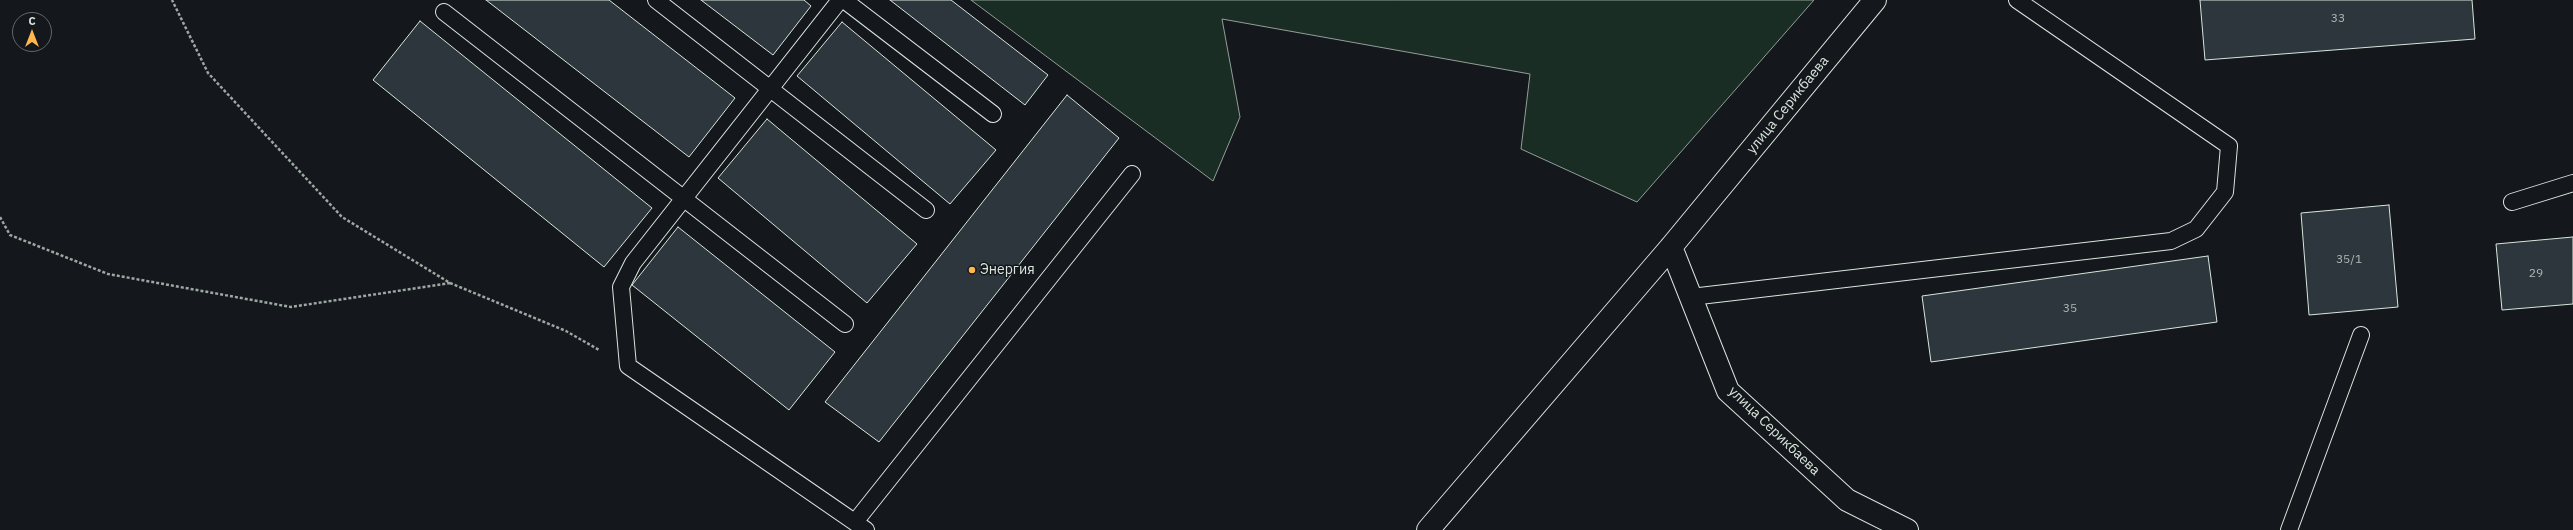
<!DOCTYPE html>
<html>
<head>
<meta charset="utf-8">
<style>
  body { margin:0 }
  #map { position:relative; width:2573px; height:530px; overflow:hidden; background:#14181c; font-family:"IBM Plex Sans",sans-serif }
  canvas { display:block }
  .north { position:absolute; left:12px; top:12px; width:40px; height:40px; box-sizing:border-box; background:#14181c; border:1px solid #626a69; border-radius:50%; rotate:0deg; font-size:11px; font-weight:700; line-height:16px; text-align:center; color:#d8e6dc }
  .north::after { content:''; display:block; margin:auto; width:14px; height:18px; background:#ffb74d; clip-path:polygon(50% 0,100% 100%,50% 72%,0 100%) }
</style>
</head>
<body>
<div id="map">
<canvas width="2573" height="530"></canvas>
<div class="north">С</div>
</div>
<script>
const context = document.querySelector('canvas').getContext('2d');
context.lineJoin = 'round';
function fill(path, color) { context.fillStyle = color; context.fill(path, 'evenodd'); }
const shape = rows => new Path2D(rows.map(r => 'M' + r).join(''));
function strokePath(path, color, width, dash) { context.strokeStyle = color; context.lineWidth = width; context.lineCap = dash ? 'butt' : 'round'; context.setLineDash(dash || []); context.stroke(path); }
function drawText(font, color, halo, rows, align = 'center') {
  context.font = font + ' "IBM Plex Sans",sans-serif'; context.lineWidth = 3; context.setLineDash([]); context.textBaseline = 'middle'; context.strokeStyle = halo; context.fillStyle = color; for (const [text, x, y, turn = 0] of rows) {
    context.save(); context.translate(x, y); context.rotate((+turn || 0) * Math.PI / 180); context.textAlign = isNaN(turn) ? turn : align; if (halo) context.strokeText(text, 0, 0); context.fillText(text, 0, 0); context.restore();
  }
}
const green = shape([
  [971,0,1814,0,1637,202,1521,149,1530,74,1222,19,1240,117,1213,181,971,0]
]);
const building = shape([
  [486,0,609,0,735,98,689,157,486,0],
  [701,0,804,0,811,6,773,55,701,0],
  [890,0,951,0,1048,75,1025,105,890,0],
  [2200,0,2472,0,2475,39,2205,60,2200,0],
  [420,21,652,208,604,267,373,80,420,21],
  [842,22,996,150,950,204,797,76,842,22],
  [1067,95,1119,138,879,442,825,402,1067,95],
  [767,119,917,244,867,303,718,178,767,119],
  [2389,205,2398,307,2309,315,2301,213,2389,205],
  [678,227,835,352,789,410,632,285,678,227],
  [2573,237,2573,304,2502,310,2496,244,2573,237],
  [2208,256,2217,322,1931,362,1922,296,2208,256]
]);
const path = shape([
  [0,217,10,235,108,274,291,307,450,283,342,217,208,73,172,0],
  [450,283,566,331,599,350]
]);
const service = shape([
  [656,0,926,210],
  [840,0,633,263,621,287,628,366,866,530],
  [844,0,993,114],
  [444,12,845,324],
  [2512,202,2573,183],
  [1691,297,2171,241,2196,229,2225,192,2229,146,2017,0],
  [855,522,1132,174],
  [2289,530,2361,335]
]);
const minor = shape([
  [1671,247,1728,391,1847,500,1907,530],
  [1428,530,1671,247,1875,0]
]);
const markers = [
  [972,270,4,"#ffb74d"]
];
const numberNames = [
  ["33",2338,19],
  ["35/1",2349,260],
  ["29",2536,274],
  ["35",2070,309]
];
const streetNames = [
  ["улица Серикбаева",1788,105,-51],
  ["улица Серикбаева",1774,431,44]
];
const poiNames = [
  ["Энергия",980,270]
];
fill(green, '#1a2d24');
strokePath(green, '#939e99', 1);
fill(building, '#2c363c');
strokePath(building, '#d8e6dc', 1);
strokePath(service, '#d8e6dc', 18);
strokePath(minor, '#d8e6dc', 24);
strokePath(path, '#9da8a2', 2.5, [3, 2]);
strokePath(service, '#14181c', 16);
strokePath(minor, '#14181c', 22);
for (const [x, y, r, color] of markers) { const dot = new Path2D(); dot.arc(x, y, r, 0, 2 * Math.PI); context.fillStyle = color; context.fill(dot); strokePath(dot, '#14181c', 1.5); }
drawText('12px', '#adbab4', null, numberNames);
drawText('14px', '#d8e6dc', '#14181c', streetNames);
drawText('14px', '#d8e6dc', '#14181c', poiNames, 'left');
</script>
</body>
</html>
